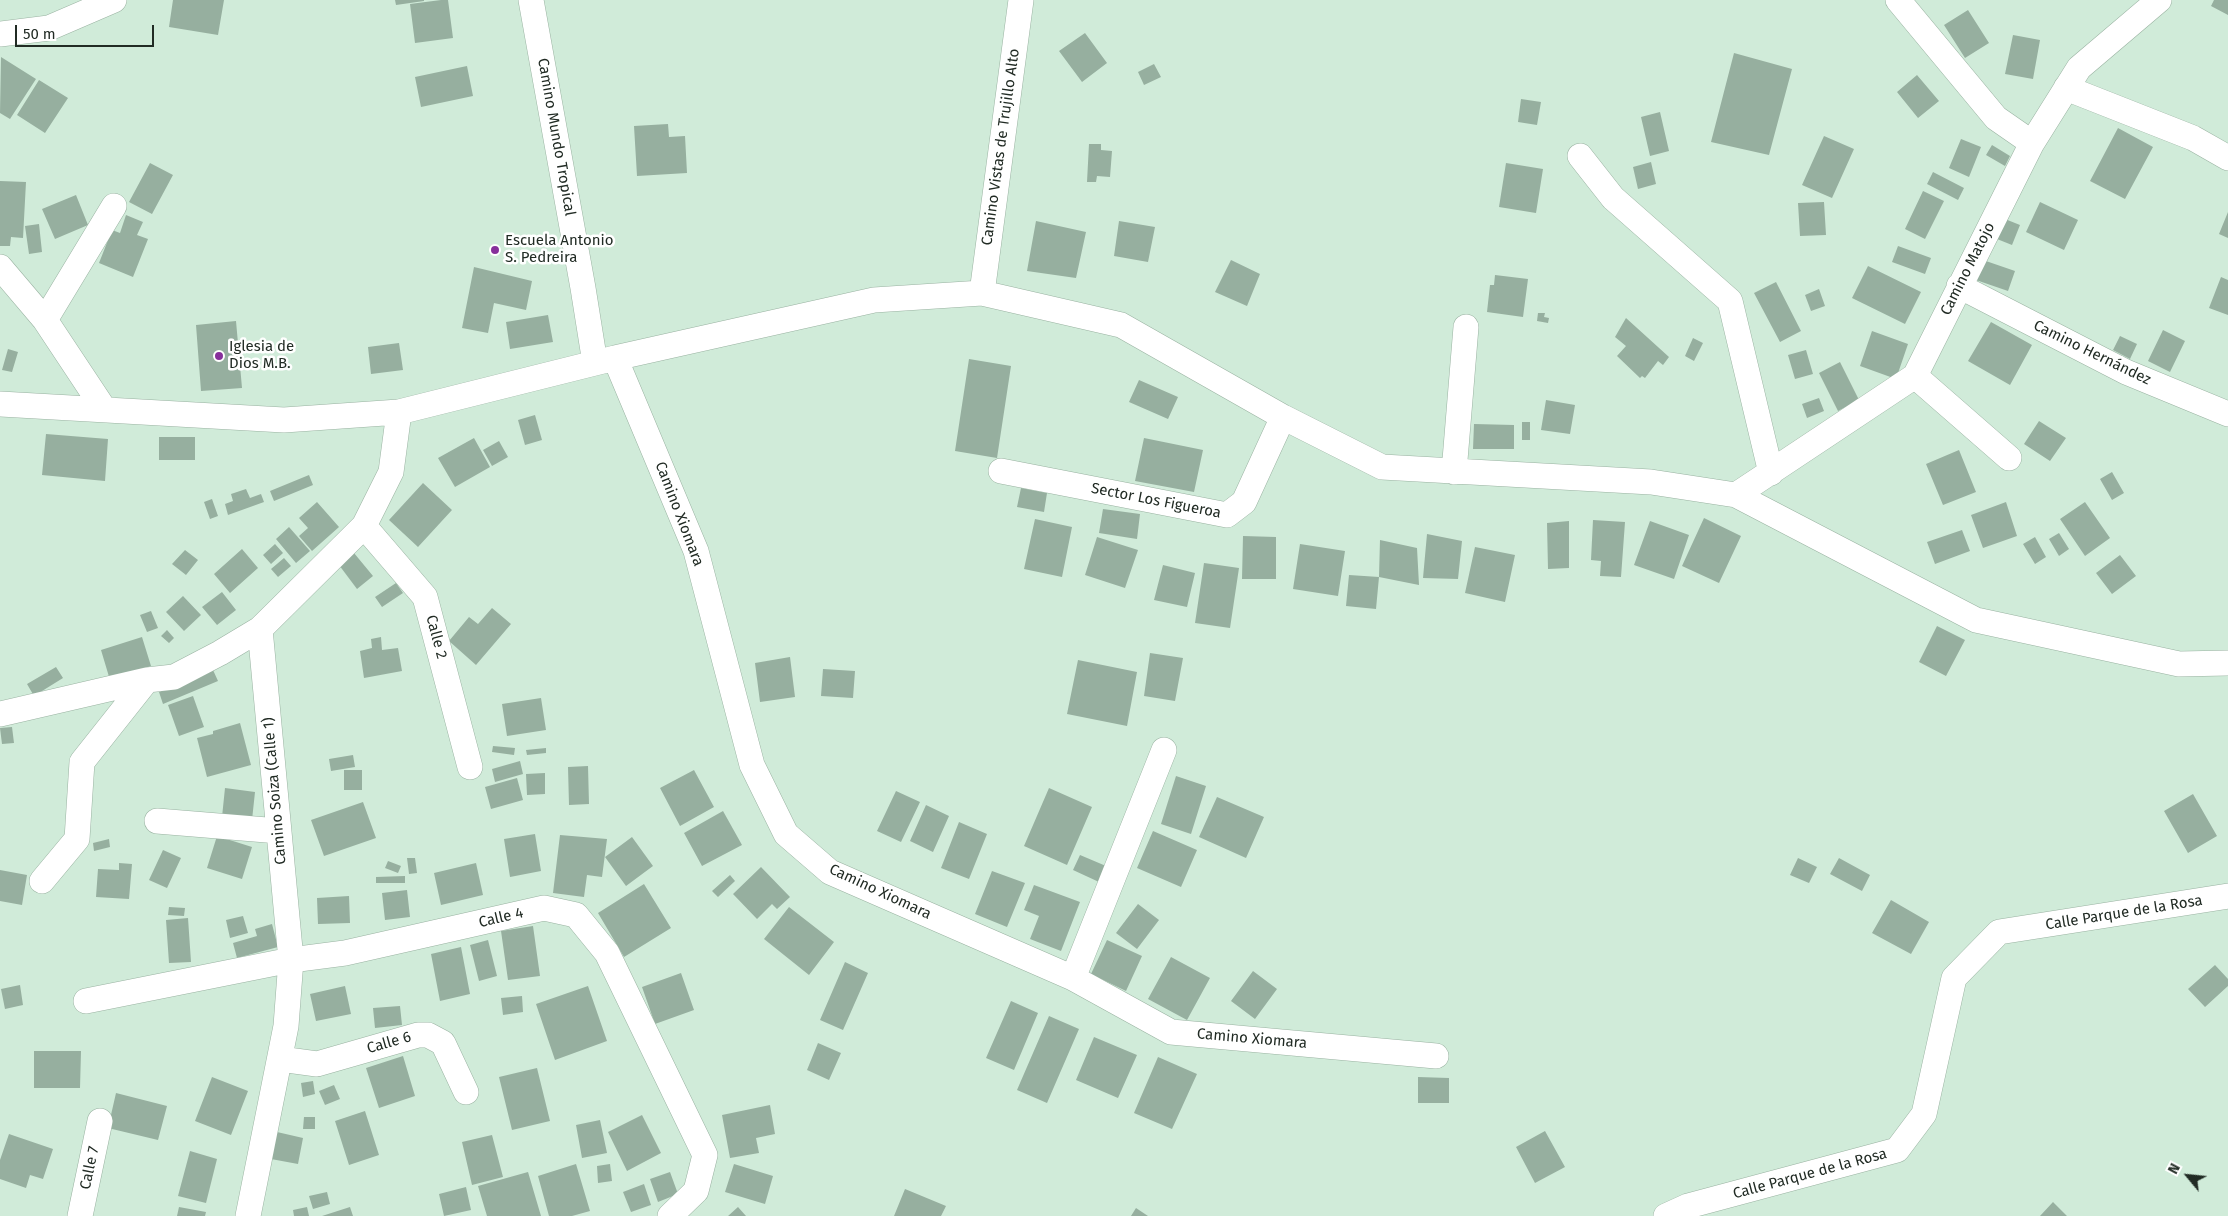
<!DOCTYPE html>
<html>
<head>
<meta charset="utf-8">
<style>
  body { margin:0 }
  #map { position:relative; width:2228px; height:1216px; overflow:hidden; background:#d0ebd9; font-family:"Fira Sans",sans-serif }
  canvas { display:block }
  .north { position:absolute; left:2163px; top:1151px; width:50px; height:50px; -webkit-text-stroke:4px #fff; paint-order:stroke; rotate:298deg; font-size:14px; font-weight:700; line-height:20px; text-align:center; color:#212b24 }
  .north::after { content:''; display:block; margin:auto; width:18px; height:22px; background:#212b24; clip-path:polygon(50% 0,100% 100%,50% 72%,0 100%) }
  .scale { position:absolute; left:15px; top:25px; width:139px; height:22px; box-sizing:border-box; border:2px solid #212b24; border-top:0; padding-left:6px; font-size:15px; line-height:18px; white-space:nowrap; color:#212b24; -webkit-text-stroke:4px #fff; paint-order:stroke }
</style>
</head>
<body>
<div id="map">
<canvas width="2228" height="1216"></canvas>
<div class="north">N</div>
<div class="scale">50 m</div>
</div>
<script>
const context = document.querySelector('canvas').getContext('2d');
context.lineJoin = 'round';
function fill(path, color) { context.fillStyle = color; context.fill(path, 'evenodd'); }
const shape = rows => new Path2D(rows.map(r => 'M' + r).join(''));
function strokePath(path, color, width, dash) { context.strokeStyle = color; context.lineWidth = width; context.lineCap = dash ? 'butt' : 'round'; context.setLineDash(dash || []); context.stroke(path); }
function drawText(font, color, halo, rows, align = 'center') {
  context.font = font + ' "Fira Sans",sans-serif'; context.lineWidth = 5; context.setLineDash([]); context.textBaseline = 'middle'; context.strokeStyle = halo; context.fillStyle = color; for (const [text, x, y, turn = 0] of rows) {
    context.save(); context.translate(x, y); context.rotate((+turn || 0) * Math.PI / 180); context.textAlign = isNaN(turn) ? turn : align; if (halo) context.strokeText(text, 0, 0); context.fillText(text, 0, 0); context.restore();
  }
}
const building = shape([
  [173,0,224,0,218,35,169,27],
  [395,0,424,0,424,1,396,5],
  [441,0,448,0,453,38,415,43,410,4],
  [2214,0,2228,0,2228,15,2211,6],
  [1968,10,1989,43,1965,58,1944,25],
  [1085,33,1107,63,1082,82,1059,51],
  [2013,35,2040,40,2033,79,2005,74],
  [1734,53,1792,69,1769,155,1711,142],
  [1,57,36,79,10,119,0,113],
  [1154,64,1161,77,1144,85,1138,72],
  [467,66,473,96,421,107,415,77],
  [1917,75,1939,101,1918,118,1897,92],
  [39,80,68,98,45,133,17,115],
  [1521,99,1541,102,1537,125,1518,122],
  [1660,112,1669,151,1650,156,1641,117],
  [668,124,669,137,685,136,687,173,637,176,634,126],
  [2118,128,2153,147,2125,199,2090,181],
  [1824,136,1854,149,1832,198,1802,185],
  [1961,139,1981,147,1969,177,1949,168],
  [1089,144,1101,144,1101,150,1112,151,1110,177,1097,176,1096,182,1087,182],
  [1992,145,2010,156,2005,166,1986,155],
  [1651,162,1656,184,1638,189,1633,167],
  [150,163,173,175,152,214,129,202],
  [1506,163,1543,169,1536,213,1499,207],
  [1933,172,1964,188,1958,200,1927,184],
  [0,181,26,182,23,238,11,237,10,246,0,246],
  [1923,191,1944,201,1925,239,1905,229],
  [76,195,88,225,55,239,42,209],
  [1824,202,1826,235,1800,236,1798,203],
  [2040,202,2078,220,2064,250,2026,232],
  [2228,212,2228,238,2219,234],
  [126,215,143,222,137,235,148,239,133,277,99,263,112,230,120,233],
  [2005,219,2020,225,2012,245,1997,239],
  [1036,221,1086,232,1076,278,1027,271],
  [1119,221,1155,227,1148,262,1114,256],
  [39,224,42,252,29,254,25,226],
  [1898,246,1931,258,1925,274,1892,262],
  [1231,260,1260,274,1247,306,1215,292],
  [1983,260,2015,271,2008,291,1976,280],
  [1868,266,1921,292,1905,324,1852,298],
  [474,267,532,281,526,310,494,303,488,333,462,328],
  [1495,275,1528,279,1523,317,1487,312,1490,285,1494,285],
  [2221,277,2228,280,2228,315,2209,308],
  [1776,282,1801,331,1780,342,1754,293],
  [1819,289,1825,306,1811,311,1805,295],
  [1538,313,1545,313,1544,317,1549,318,1548,323,1537,321],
  [548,315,553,342,510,349,506,322],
  [1626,318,1669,357,1663,365,1658,361,1645,378,1642,376,1640,378,1617,356,1626,346,1615,337],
  [236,321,242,388,201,391,196,325],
  [1991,322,2032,345,2010,385,1968,361],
  [2163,330,2185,341,2170,372,2148,361],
  [1872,331,1908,344,1896,379,1860,366],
  [2120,336,2137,344,2130,359,2113,350],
  [1693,338,1703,343,1694,361,1685,356],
  [399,343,403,370,371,374,368,347],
  [8,349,18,352,12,372,2,370],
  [1806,350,1813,374,1795,379,1788,355],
  [969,359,1011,366,997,458,955,451],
  [1840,362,1859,400,1838,411,1819,373],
  [1139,380,1178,397,1168,419,1129,402],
  [1819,398,1824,411,1807,418,1802,404],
  [1546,400,1575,405,1570,434,1541,430],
  [535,415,542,440,525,445,518,420],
  [2039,421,2066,438,2050,461,2024,444],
  [1522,422,1530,422,1530,440,1522,440],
  [1474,424,1514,425,1514,449,1473,449],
  [46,434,108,439,105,481,42,475],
  [159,437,195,437,195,460,159,460],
  [474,438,490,467,455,487,438,458],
  [1144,438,1203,450,1194,492,1135,481],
  [499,441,508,457,492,466,483,450],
  [1959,450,1976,492,1943,505,1926,464],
  [2112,472,2124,493,2112,500,2100,479],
  [309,475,313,485,274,501,270,491],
  [423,483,452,510,418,547,389,520],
  [1021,488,1047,493,1044,512,1017,507],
  [246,489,250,498,261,494,264,502,228,515,225,504,233,501,231,494],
  [212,499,218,516,210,519,204,502],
  [317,502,339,527,312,551,299,536,308,528,299,518],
  [2006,502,2017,536,1983,548,1971,515],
  [2085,502,2110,538,2085,556,2060,519],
  [1103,509,1140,514,1137,539,1099,533],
  [1704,518,1741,536,1719,583,1682,566],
  [1035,519,1072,527,1062,577,1024,569],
  [1593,520,1625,522,1621,577,1600,576,1601,561,1591,560],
  [1569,521,1569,568,1548,569,1547,523],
  [1650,521,1689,535,1674,579,1634,565],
  [289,527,310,551,296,563,276,539],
  [1962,530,1970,551,1935,564,1927,542],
  [2059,533,2069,549,2059,556,2049,539],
  [1427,534,1462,541,1458,579,1423,578],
  [1243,536,1276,537,1276,579,1242,579],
  [1097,537,1138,550,1125,588,1085,575],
  [2035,537,2046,557,2035,564,2023,544],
  [1380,540,1417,548,1419,585,1379,577],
  [275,544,283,553,271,564,263,555],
  [1300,544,1345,551,1338,596,1293,589],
  [1475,547,1515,555,1505,602,1465,593],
  [242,549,258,568,230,593,214,574],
  [185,550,198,560,186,575,172,564],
  [354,553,373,576,357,589,339,565],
  [2120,555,2136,576,2112,594,2096,573],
  [284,558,291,566,278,577,271,569],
  [1204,563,1239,568,1230,628,1195,623],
  [1163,565,1195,573,1187,607,1154,600],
  [1349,575,1379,577,1376,609,1346,606],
  [396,583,403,593,382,607,375,597],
  [222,592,236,610,217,625,202,607],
  [183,596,201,615,184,631,166,612],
  [492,608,511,624,476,665,449,641,469,617,478,624],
  [151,611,158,628,147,632,140,615],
  [1937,626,1965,640,1946,676,1919,662],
  [167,630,174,638,169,643,161,636],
  [142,637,151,666,110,680,101,650],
  [381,637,382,650,398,648,402,671,364,678,360,651,372,648,371,639],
  [1150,653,1183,658,1175,701,1144,696],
  [790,657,795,697,760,702,755,663],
  [1078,660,1137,672,1127,726,1067,714],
  [56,667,63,678,34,696,27,684],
  [823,669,855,671,853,698,821,696],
  [213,670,218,681,163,704,159,692],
  [193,696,204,727,179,736,168,705],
  [541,698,546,730,507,736,502,704],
  [240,723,251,765,207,777,197,738,213,734,213,731],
  [12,727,14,743,2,744,0,728],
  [493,746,515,748,514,755,492,752],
  [546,748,546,753,527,755,526,750],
  [353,755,355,767,331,771,329,759],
  [520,761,523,774,495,782,492,769],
  [588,766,589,804,569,805,568,767],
  [344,770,362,770,362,790,344,790],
  [694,770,714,807,680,826,660,788],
  [545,773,545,794,527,795,526,774],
  [1176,776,1206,786,1191,834,1161,824],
  [517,778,523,800,491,809,485,787],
  [225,788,255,792,252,820,222,817],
  [1049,788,1092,807,1067,865,1024,846],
  [896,791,920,802,901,842,877,831],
  [2193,794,2217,836,2188,853,2164,811],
  [1217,797,1264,817,1246,858,1199,837],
  [363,802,376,838,324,856,311,820],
  [926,805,949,816,933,852,910,841],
  [723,811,742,845,702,866,684,833],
  [959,822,987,834,969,879,941,868],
  [1153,831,1197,850,1181,887,1137,868],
  [535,834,541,871,510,877,504,839],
  [560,835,607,839,602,877,587,875,584,897,553,893],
  [217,836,252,847,242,879,207,868],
  [632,837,653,866,626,886,605,857],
  [109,839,110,847,94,851,93,843],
  [163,850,181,858,167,888,149,880],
  [1080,855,1106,866,1099,882,1073,870],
  [407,858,415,858,417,873,409,874],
  [1798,858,1817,867,1809,883,1790,875],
  [1839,858,1870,875,1862,891,1830,874],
  [388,861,401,866,398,873,385,868],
  [119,863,132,864,129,899,96,897,98,869,119,870],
  [476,863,483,895,441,905,434,873],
  [761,867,790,897,777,909,772,904,757,919,733,894],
  [0,870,27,875,22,905,0,901],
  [992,871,1025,883,1007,927,975,914],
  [730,875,735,881,718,897,712,891],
  [405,876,405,883,376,883,376,877],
  [644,884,671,928,624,957,598,913],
  [1034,885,1080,902,1061,951,1030,939,1039,916,1024,910],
  [407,890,410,917,385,920,382,893],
  [349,896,350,923,318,924,317,898],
  [1891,900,1929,922,1911,954,1872,933],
  [1138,904,1159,920,1137,949,1116,933],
  [169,907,185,908,184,916,168,915],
  [789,907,834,942,809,975,764,939],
  [243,916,248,933,230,938,226,920],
  [188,918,191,962,169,963,166,920],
  [272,924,278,947,237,958,233,943,257,936,255,929],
  [533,926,540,976,508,980,501,931],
  [488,940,497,976,479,981,470,945],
  [1107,940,1142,956,1126,991,1091,974],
  [461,947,470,994,440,1001,431,954],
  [1171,957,1210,978,1187,1020,1148,999],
  [845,962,868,973,843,1030,820,1020],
  [2215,965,2228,979,2228,986,2205,1007,2188,989],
  [1253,971,1277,989,1255,1019,1231,1001],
  [681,973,694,1010,655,1024,642,987],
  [20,985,23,1005,5,1009,1,989],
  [345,986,351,1014,316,1021,310,994],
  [588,986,607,1041,555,1060,536,1004],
  [522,996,523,1012,503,1015,501,998],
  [1011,1001,1038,1013,1014,1070,986,1058],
  [400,1006,402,1025,375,1028,373,1008],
  [1049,1016,1079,1029,1047,1103,1017,1090],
  [1094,1037,1137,1055,1118,1098,1076,1080],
  [818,1043,841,1053,829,1080,807,1070],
  [34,1051,81,1051,80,1088,34,1088],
  [403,1056,415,1096,379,1108,366,1068],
  [1158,1057,1197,1074,1172,1129,1134,1113],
  [537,1068,550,1121,512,1130,499,1077],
  [212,1077,248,1091,231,1135,195,1121],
  [1418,1077,1449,1078,1449,1103,1418,1103],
  [313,1081,315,1094,303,1097,301,1083],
  [334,1085,340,1099,325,1105,319,1091],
  [116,1093,167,1106,158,1140,108,1128],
  [770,1105,775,1134,756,1138,759,1153,730,1158,722,1115],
  [365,1111,379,1155,349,1165,335,1121],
  [642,1115,661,1153,627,1171,608,1132],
  [304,1117,315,1117,315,1129,303,1129],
  [600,1120,607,1153,582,1158,576,1125],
  [1545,1131,1565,1167,1535,1183,1516,1147],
  [277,1132,303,1138,298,1164,271,1159],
  [9,1134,53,1149,43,1179,30,1175,26,1188,0,1179,0,1160],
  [492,1135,503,1177,472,1185,462,1142],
  [190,1151,217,1159,206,1203,178,1196],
  [576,1164,590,1211,572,1216,549,1216,538,1176],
  [610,1164,612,1181,598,1183,597,1166],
  [734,1164,773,1176,765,1204,725,1192],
  [528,1172,541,1216,487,1216,478,1186],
  [670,1172,678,1194,658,1202,650,1179],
  [644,1184,651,1205,631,1212,623,1192],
  [466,1187,471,1210,444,1216,439,1194],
  [905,1189,946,1206,941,1216,894,1216],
  [327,1192,330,1204,313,1209,309,1196],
  [2053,1202,2067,1216,2040,1216],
  [179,1207,206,1212,205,1216,177,1216],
  [307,1207,309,1216,294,1216,293,1210],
  [350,1207,353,1216,322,1216],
  [738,1207,746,1216,728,1216],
  [1136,1208,1148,1216,1131,1216]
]);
const minor = shape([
  [531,0,583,288,595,363],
  [1898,0,1996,118,2032,143],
  [0,34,49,28,114,0],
  [2066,88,2193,138,2228,158],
  [1580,156,1613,198,1730,301,1771,473],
  [0,267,45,320,104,409],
  [1959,286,2126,372,2228,414],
  [982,293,1021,0],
  [45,320,114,206],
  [615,358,696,551,752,765,786,834,830,872,1073,978,1171,1032,1436,1056],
  [1915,376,2009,458],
  [0,404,284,420,399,412,615,358,874,300,982,293,1121,325,1283,417,1382,467,1651,482,1736,495,1976,620,2179,664,2228,663],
  [1001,471,1227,515,1244,502,1283,417],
  [1454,472,1466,327],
  [1736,495,1915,376,2032,143,2079,68,2159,0],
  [364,526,425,597,470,767],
  [0,714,147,680,174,677,220,653,260,629],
  [157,821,279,831],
  [42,881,77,839,82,762,147,680],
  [1073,978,1164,750],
  [86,1001,291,960,345,953,544,908,576,915,607,953,705,1155,696,1191,670,1216],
  [280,1059,317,1064,418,1035,428,1035,443,1043,466,1092],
  [80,1216,100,1121],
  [248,1216,286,1026,291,960,260,629,364,526,391,472,399,412],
  [1666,1216,1688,1206,1897,1150,1924,1114,1954,978,1999,932,2228,896]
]);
const markers = [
  [495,250,5,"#872f9b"],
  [219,356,5,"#872f9b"]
];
const streetNames = [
  ["Camino Mundo Tropical",556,137,80],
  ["Camino Vistas de Trujillo Alto",1001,147,-82],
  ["Camino Matojo",1968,269,-63],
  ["Camino Hernández",2092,353,26],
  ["Sector Los Figueroa",1156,501,11],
  ["Camino Xiomara",679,514,69],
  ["Calle 2",436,637,75],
  ["Camino Soiza (Calle 1)",275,791,-95],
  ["Camino Xiomara",880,892,25],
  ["Calle Parque de la Rosa",2124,913,-9],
  ["Calle 4",501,918,-13],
  ["Camino Xiomara",1252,1039,5],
  ["Calle 6",389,1043,-16],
  ["Calle 7",90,1168,-78],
  ["Calle Parque de la Rosa",1810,1174,-15]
];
const poiNames = [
  ["Escuela Antonio",505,241],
  ["S. Pedreira",505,258],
  ["Iglesia de",229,347],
  ["Dios M.B.",229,364]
];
fill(building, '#96af9f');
strokePath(minor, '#99b2a1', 26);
strokePath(minor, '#fff', 25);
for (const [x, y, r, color] of markers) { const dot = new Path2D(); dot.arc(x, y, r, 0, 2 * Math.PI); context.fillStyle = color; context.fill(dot); strokePath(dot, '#fff', 2); }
drawText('15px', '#212b24', '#fff', streetNames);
drawText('15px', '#212b24', '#fff', poiNames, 'left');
</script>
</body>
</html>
